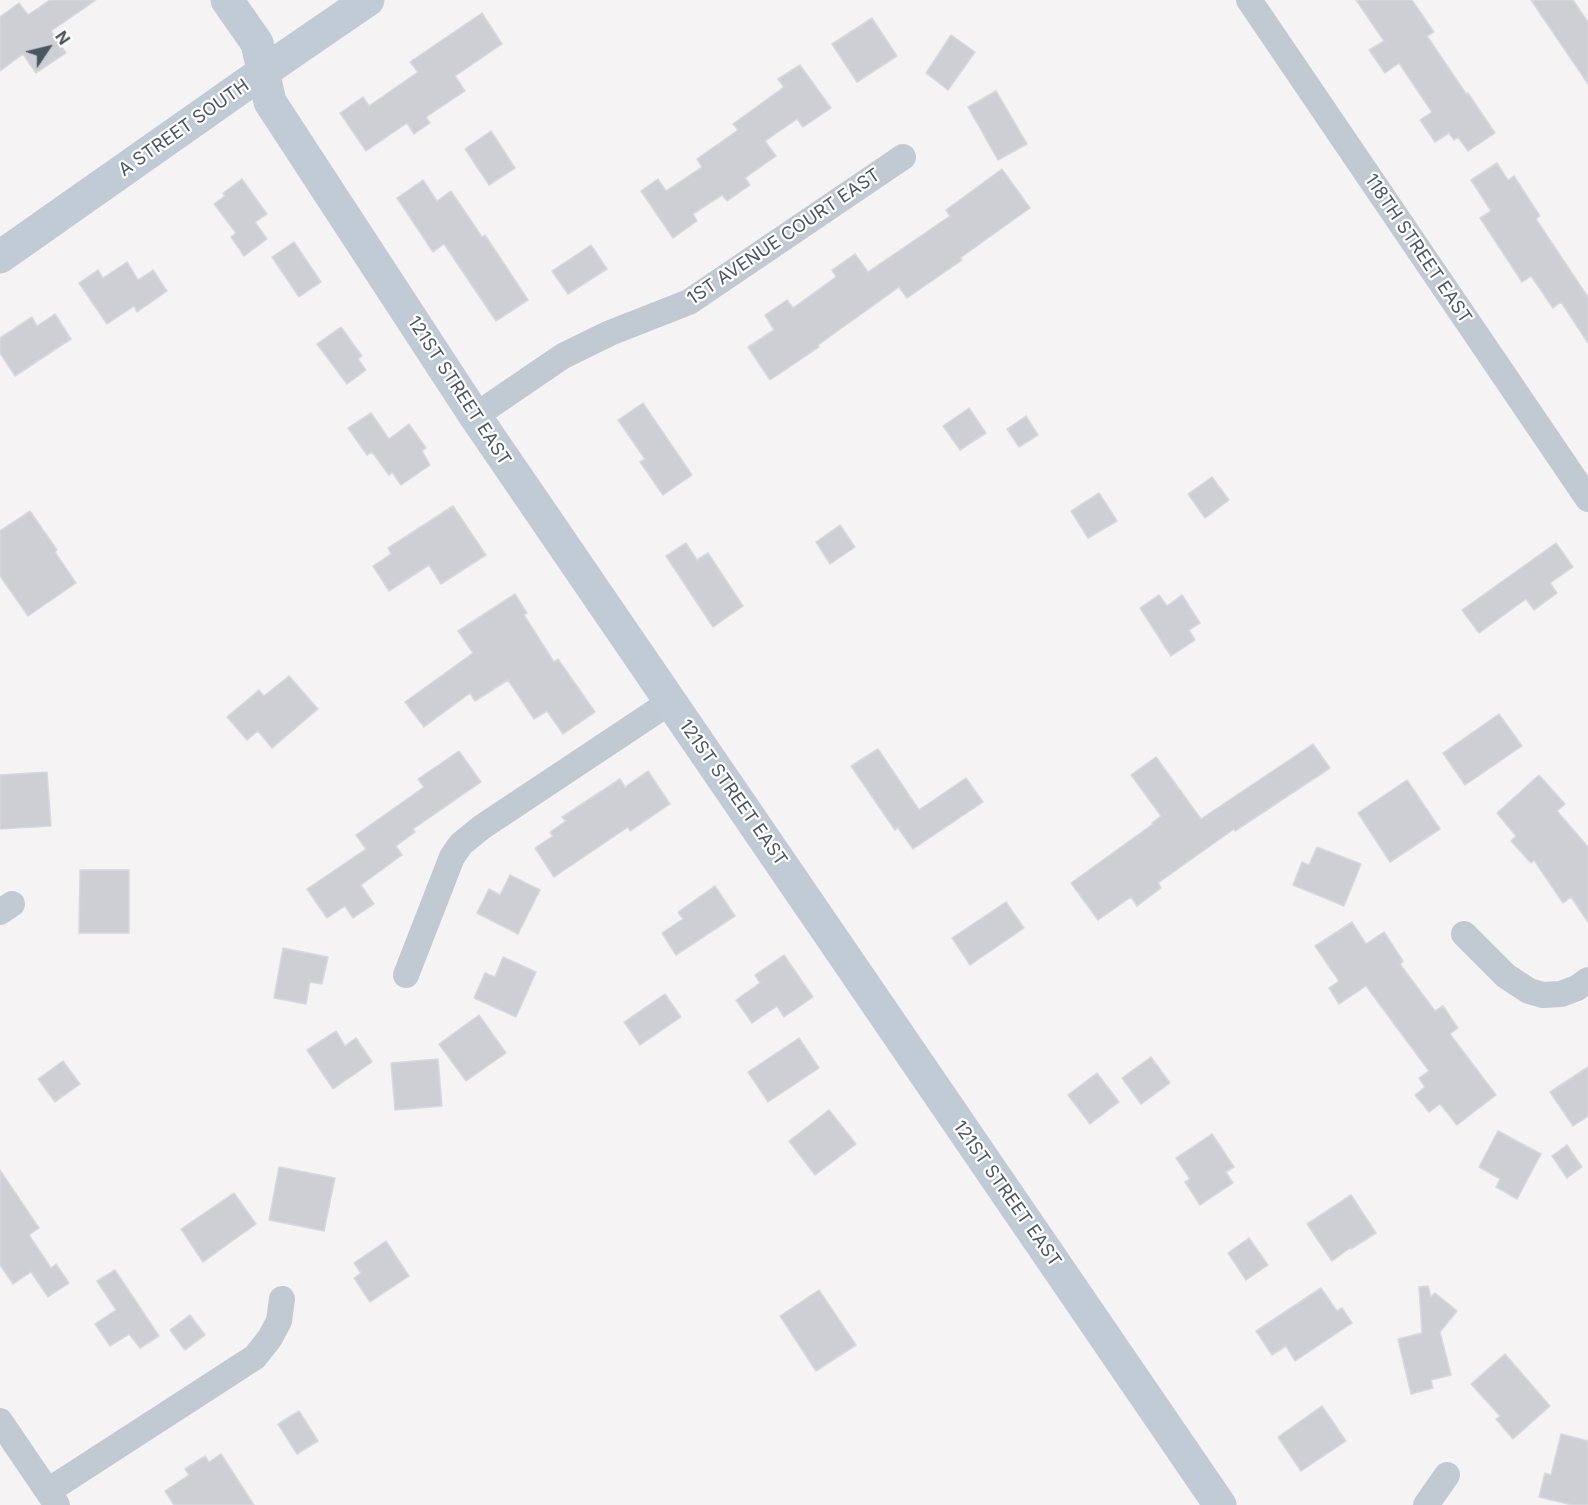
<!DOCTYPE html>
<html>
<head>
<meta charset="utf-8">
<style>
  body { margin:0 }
  #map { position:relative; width:1588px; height:1505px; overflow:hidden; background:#f5f3f3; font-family:Inter,sans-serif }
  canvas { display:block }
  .north { position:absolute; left:18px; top:18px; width:60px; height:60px; -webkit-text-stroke:4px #fff; paint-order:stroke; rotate:55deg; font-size:16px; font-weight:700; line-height:24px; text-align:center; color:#4a5661 }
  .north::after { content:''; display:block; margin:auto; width:21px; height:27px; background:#4a5661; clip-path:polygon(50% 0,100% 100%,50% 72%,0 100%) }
</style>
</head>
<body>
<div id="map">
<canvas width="1588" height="1505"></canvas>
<div class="north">N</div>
</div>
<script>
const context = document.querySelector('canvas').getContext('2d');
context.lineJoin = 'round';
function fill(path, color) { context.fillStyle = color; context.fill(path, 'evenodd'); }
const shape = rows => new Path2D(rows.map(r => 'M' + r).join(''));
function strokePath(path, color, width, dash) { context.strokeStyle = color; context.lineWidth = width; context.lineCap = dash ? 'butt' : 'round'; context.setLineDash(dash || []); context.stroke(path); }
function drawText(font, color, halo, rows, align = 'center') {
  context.font = font + ' Inter,sans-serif'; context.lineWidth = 4.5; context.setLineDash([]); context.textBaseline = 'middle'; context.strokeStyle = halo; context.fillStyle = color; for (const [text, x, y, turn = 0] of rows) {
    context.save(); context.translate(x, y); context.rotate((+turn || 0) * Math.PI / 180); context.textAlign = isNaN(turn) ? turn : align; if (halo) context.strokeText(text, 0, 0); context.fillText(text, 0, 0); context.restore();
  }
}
const building = shape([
  [50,0,96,0,51,31,66,53,36,73,23,54,0,71,0,17,19,3,28,15,50,0],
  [1356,0,1412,0,1434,32,1427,36,1467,95,1468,93,1495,133,1468,151,1458,137,1454,140,1449,133,1435,142,1420,120,1432,112,1399,63,1385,73,1369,50,1384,41,1356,0],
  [1531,0,1573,0,1588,22,1588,84,1531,0],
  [482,13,502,44,455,76,465,91,426,117,430,123,414,134,407,123,366,151,340,113,363,97,369,106,418,72,410,62,482,13],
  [872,18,897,56,857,82,832,44,872,18],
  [951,35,975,52,948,90,926,73,951,35],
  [800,65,831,108,803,127,797,119,765,141,776,156,745,178,750,185,727,201,722,195,693,214,697,221,673,238,641,191,658,179,666,191,702,167,697,159,738,130,733,124,784,87,778,79,800,65],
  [996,91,1027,144,998,160,968,107,996,91],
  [491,131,515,168,489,185,465,149,491,131],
  [1497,163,1508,180,1514,176,1540,216,1536,219,1588,297,1588,343,1561,302,1553,308,1531,276,1522,282,1480,218,1491,211,1471,180,1497,163],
  [1002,169,1030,208,960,258,962,260,907,298,899,287,818,345,819,347,770,380,748,347,774,330,765,315,787,300,793,308,836,277,832,270,855,254,868,272,950,216,946,210,1002,169],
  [242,179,267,214,255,222,267,239,244,256,231,237,236,233,214,204,225,196,223,193,242,179],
  [423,180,437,201,451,191,482,237,485,235,528,300,496,321,444,244,433,252,397,198,423,180],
  [294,242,321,282,299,297,272,257,294,242],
  [591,245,607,269,568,294,552,271,591,245],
  [127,262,138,280,153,270,167,291,137,312,134,306,107,324,79,283,98,270,103,278,127,262],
  [55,314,71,339,15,376,0,353,0,338,32,317,37,326,55,314],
  [341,327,362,356,358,359,366,370,347,384,317,344,341,327],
  [643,403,692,475,663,495,640,462,645,459,618,420,643,403],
  [969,408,986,433,960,450,943,426,969,408],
  [371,413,389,439,409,424,426,448,422,451,430,465,401,485,392,472,389,475,372,452,367,455,348,428,371,413],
  [1026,416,1038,435,1019,447,1007,429,1026,416],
  [1212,477,1229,500,1205,518,1188,494,1212,477],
  [1099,493,1117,521,1088,538,1071,511,1099,493],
  [453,506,486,555,441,584,429,565,389,591,373,566,391,554,388,548,453,506],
  [30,511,57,550,55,552,76,583,28,616,0,576,0,531,30,511],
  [840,525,855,547,830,564,816,542,840,525],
  [686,543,697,560,708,553,743,606,713,627,666,556,686,543],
  [1556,543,1573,567,1550,583,1557,593,1534,610,1526,599,1479,633,1462,610,1556,543],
  [515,594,527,613,524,615,554,662,558,659,595,712,563,734,547,711,534,719,508,680,475,701,470,693,424,727,405,702,473,653,458,631,515,594],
  [1159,595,1167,606,1182,595,1200,623,1189,630,1195,640,1171,656,1140,608,1159,595],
  [289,676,318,709,272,748,258,731,247,740,227,717,259,690,264,696,289,676],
  [1499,714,1522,746,1465,785,1443,753,1499,714],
  [1313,744,1330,768,1235,831,1234,829,1158,883,1161,888,1137,906,1131,897,1098,920,1071,883,1153,824,1152,823,1161,816,1131,775,1156,757,1201,819,1313,744],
  [878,749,919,810,966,778,983,802,913,849,898,828,895,830,851,766,878,749],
  [459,751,481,782,413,829,415,832,396,846,402,855,361,885,374,904,353,918,345,906,327,918,307,889,366,849,356,835,424,787,418,779,459,751],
  [648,771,670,804,630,831,628,827,554,877,535,848,553,836,550,832,566,821,562,817,620,779,625,787,648,771],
  [47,772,51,826,0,829,0,775,47,772],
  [1539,775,1565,804,1557,811,1588,847,1588,922,1571,897,1563,903,1534,860,1531,863,1511,841,1516,836,1497,813,1539,775],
  [1407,780,1440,829,1390,862,1358,813,1407,780],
  [1317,847,1361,864,1344,906,1293,885,1302,862,1309,865,1317,847],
  [80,870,129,870,129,933,79,933,80,870],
  [510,875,540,890,518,934,477,913,489,889,500,895,510,875],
  [715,886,735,916,676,955,662,933,683,919,678,912,715,886],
  [1006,902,1024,928,970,965,952,938,1006,902],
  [1352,922,1366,944,1384,932,1403,961,1400,964,1435,1011,1443,1006,1458,1028,1450,1034,1496,1095,1457,1125,1440,1104,1429,1112,1415,1095,1425,1087,1419,1078,1429,1071,1366,986,1339,1004,1329,988,1339,981,1315,946,1352,922],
  [283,948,328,957,322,984,310,982,306,1004,274,998,283,948],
  [784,955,813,997,784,1017,777,1006,752,1023,736,1000,760,983,755,975,784,955],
  [503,957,536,972,516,1017,474,998,485,973,495,977,503,957],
  [665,994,681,1017,640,1045,624,1022,665,994],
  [479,1015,506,1053,466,1081,439,1044,479,1015],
  [336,1031,345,1046,356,1038,372,1062,333,1089,307,1050,336,1031],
  [799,1038,819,1068,768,1102,748,1072,799,1038],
  [1151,1057,1170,1083,1141,1104,1122,1078,1151,1057],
  [438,1059,442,1106,395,1110,391,1063,438,1059],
  [63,1061,80,1084,55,1102,38,1079,63,1061],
  [1588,1067,1588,1116,1573,1126,1550,1092,1588,1067],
  [1097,1073,1119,1102,1090,1124,1068,1095,1097,1073],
  [829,1110,856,1144,815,1175,789,1141,829,1110],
  [1498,1131,1541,1154,1517,1199,1496,1187,1500,1179,1479,1167,1498,1131],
  [1212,1134,1234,1167,1226,1172,1233,1183,1200,1205,1185,1182,1190,1179,1176,1158,1212,1134],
  [1567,1145,1582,1167,1567,1178,1552,1156,1567,1145],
  [279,1167,335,1178,324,1231,269,1220,279,1167],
  [0,1170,39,1228,29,1235,51,1268,56,1264,69,1283,48,1297,31,1272,13,1284,0,1265,0,1170],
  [234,1193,256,1224,203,1262,181,1229,234,1193],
  [1351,1195,1376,1233,1351,1249,1350,1248,1332,1261,1307,1224,1351,1195],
  [1249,1238,1268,1265,1246,1280,1228,1253,1249,1238],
  [386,1241,409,1276,370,1302,354,1278,361,1273,354,1263,386,1241],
  [115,1270,159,1336,140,1348,129,1334,110,1346,95,1324,116,1310,97,1281,115,1270],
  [1428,1286,1431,1297,1435,1293,1457,1311,1440,1332,1451,1375,1431,1380,1433,1388,1411,1394,1398,1339,1422,1333,1419,1287,1428,1286],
  [1321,1288,1337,1311,1342,1308,1352,1323,1295,1361,1286,1346,1272,1355,1256,1331,1321,1288],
  [819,1290,856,1345,816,1371,780,1316,819,1290],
  [190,1315,205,1335,185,1350,170,1330,190,1315],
  [1505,1354,1550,1406,1513,1439,1496,1419,1500,1416,1471,1384,1505,1354],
  [1322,1406,1346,1441,1301,1471,1278,1437,1322,1406],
  [299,1411,318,1441,297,1454,278,1424,299,1411],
  [1561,1434,1588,1441,1588,1505,1572,1505,1539,1497,1545,1473,1551,1475,1561,1434],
  [221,1454,254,1505,174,1505,165,1491,189,1475,185,1469,205,1456,209,1462,221,1454]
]);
const street = shape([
  [1249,0,1588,499],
  [475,416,563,356,610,333,689,302,903,157],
  [0,912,12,904],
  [1464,934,1506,976,1529,991,1543,995,1561,994,1577,988,1588,980],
  [406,975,452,857,461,844,482,827,670,702],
  [0,1421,57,1505],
  [48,1491,255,1357,270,1338,279,1321,282,1299],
  [1426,1505,1447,1475]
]);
const secondary = shape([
  [227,0,257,43,270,102,475,416,1220,1505],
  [0,257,263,72,368,0]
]);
const streetNames = [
  ["A STREET SOUTH",184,128,-35],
  ["1ST AVENUE COURT EAST",784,237,-34],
  ["118TH STREET EAST",1418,249,56],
  ["121ST STREET EAST",459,391,57],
  ["121ST STREET EAST",733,793,55],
  ["121ST STREET EAST",1007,1194,55]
];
fill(building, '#cdcfd5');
strokePath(building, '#d7d9de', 1.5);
strokePath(street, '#c1cad2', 26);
strokePath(secondary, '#c1cbd6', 33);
drawText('18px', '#4a5661', '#fff', streetNames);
</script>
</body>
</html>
